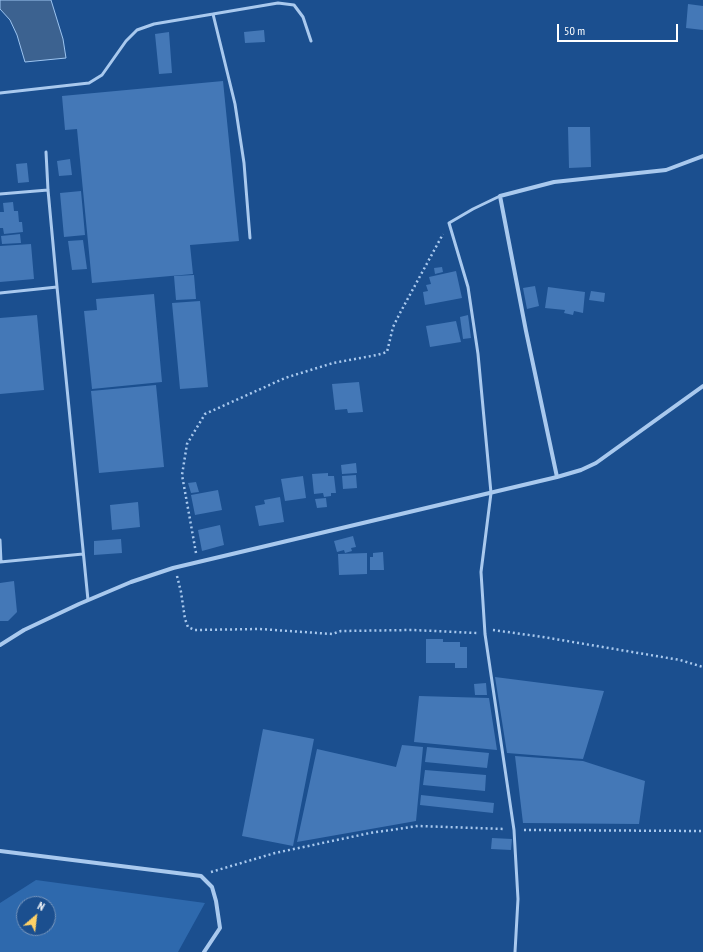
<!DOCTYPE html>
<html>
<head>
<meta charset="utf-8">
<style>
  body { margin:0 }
  #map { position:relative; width:703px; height:952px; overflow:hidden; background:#1b4f8f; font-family:"PT Sans Narrow",sans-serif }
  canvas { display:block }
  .north { position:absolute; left:16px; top:896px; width:40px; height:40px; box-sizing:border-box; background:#1b4f8f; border:1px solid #7695bc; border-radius:50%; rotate:28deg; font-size:11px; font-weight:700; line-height:16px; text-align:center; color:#fff }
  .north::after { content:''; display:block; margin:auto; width:14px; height:18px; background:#ffd166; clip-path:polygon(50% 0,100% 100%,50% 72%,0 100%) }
  .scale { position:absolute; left:557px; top:24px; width:121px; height:18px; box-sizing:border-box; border:2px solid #fff; border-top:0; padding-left:5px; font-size:12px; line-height:14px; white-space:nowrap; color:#fff; -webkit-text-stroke:3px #1b4f8f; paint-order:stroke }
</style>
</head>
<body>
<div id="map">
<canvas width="703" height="952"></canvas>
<div class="north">N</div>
<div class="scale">50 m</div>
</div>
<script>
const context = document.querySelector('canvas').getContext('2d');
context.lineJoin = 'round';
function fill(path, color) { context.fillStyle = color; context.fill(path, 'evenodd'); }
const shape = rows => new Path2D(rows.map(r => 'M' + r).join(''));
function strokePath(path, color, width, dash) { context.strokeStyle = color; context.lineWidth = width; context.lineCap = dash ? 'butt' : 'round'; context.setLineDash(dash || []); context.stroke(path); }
const green = shape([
  [36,880,205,903,178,952,0,952,0,903],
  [24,904,48,904,48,928,24,928]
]);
const water = shape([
  [0,0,51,0,63,39,66,58,25,62,17,35,10,20,0,9,0,0]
]);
const building = shape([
  [688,4,703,6,703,30,686,28],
  [264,30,265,42,245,43,244,32],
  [169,32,172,73,159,74,155,34],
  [223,81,239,241,190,245,193,274,92,283,77,129,65,130,62,96],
  [568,127,590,127,591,167,569,168],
  [70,159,72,175,59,176,57,161],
  [27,163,29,182,18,183,16,164],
  [81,191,85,235,64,237,60,193],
  [13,202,14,211,18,211,19,222,22,222,23,232,4,234,3,228,0,228,0,212,4,212,3,203],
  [20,234,21,243,2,244,1,236],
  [83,240,87,269,72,270,68,241],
  [31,244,34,279,0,282,0,246],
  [442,267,443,272,435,274,434,268],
  [456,271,462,298,425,305,423,292,428,291,426,285,431,284,429,277],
  [194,275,196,299,176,300,174,276],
  [535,286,539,306,527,309,523,288],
  [548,287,585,292,583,313,574,311,573,315,564,313,565,310,545,308],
  [591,291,605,293,604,302,589,300],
  [154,294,162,382,92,389,84,311,97,310,96,299],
  [200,301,208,387,180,389,172,303],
  [37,315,44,390,0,394,0,318],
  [468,315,471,338,463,339,460,317],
  [456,321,461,342,430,347,426,326],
  [359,382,363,412,348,413,347,409,335,410,332,384],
  [156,385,164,467,99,473,91,391],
  [356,463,357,473,342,474,341,465],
  [328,473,328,476,334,476,336,493,331,493,331,496,324,497,323,493,314,494,312,474],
  [356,475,357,488,343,489,342,476],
  [303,476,306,498,285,501,281,479],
  [196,482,199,492,191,493,188,483],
  [218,490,222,510,195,515,191,495],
  [280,497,284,522,259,526,255,506,265,504,264,500],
  [326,498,327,507,317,508,315,499],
  [138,502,140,527,112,530,110,505],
  [220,525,224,545,202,551,198,530],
  [353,536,356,547,351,548,352,551,345,553,344,550,337,552,334,541],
  [121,539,122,553,94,555,94,541],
  [383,552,384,570,370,570,370,557,373,557,373,553],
  [367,553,367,574,339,575,338,554],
  [14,581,17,612,8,621,0,621,0,583],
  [426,639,443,639,443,642,460,642,460,647,467,647,467,668,455,668,455,663,426,663],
  [495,677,604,691,583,759,507,753],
  [486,683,487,695,475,695,474,684],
  [419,696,489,698,497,750,414,742],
  [263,729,314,739,293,846,242,836],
  [402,745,423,747,416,821,297,842,317,749,396,767],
  [427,747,489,753,487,768,425,762],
  [515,756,583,761,645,781,639,824,523,823],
  [425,770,486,775,485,791,423,785],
  [421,795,494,803,493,813,420,805],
  [492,838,512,839,511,850,491,849]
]);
const path = shape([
  [196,553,182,475,187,444,205,414,285,378,333,363,377,355,387,352,393,327,400,313,443,234],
  [177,576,181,592,185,619,188,627,195,630,260,629,332,634,341,631,413,630,477,633],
  [493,630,543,637,680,660,703,667],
  [524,830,703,831],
  [211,872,275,853,370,833,418,826,505,829]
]);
const lane = shape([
  [213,14,235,104,244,163,250,238],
  [0,93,89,83,102,75,126,41,137,30,154,24,278,3,294,5,303,17,311,41],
  [46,152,48,190,57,287,88,600],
  [0,194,48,190],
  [500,196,473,209,449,223,468,287,478,354,491,493,481,572,485,634,514,830,518,899,515,952],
  [0,293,57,287],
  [0,540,1,562],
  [0,562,83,554]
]);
const street = shape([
  [557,477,526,331,500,196,554,182,666,170,703,156],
  [0,645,24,630,79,604,131,582,173,568,557,477,581,470,596,463,703,386],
  [0,851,201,876,212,887,216,901,220,928,204,952]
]);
fill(green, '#2e69ad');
fill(water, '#3c6290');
strokePath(water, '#9cc4f0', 1);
fill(building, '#4478b7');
strokePath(path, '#a9c9ee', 2.5, [2, 3]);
strokePath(lane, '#a9c9ee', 3);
strokePath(street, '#a9c9ee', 4);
</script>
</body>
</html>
